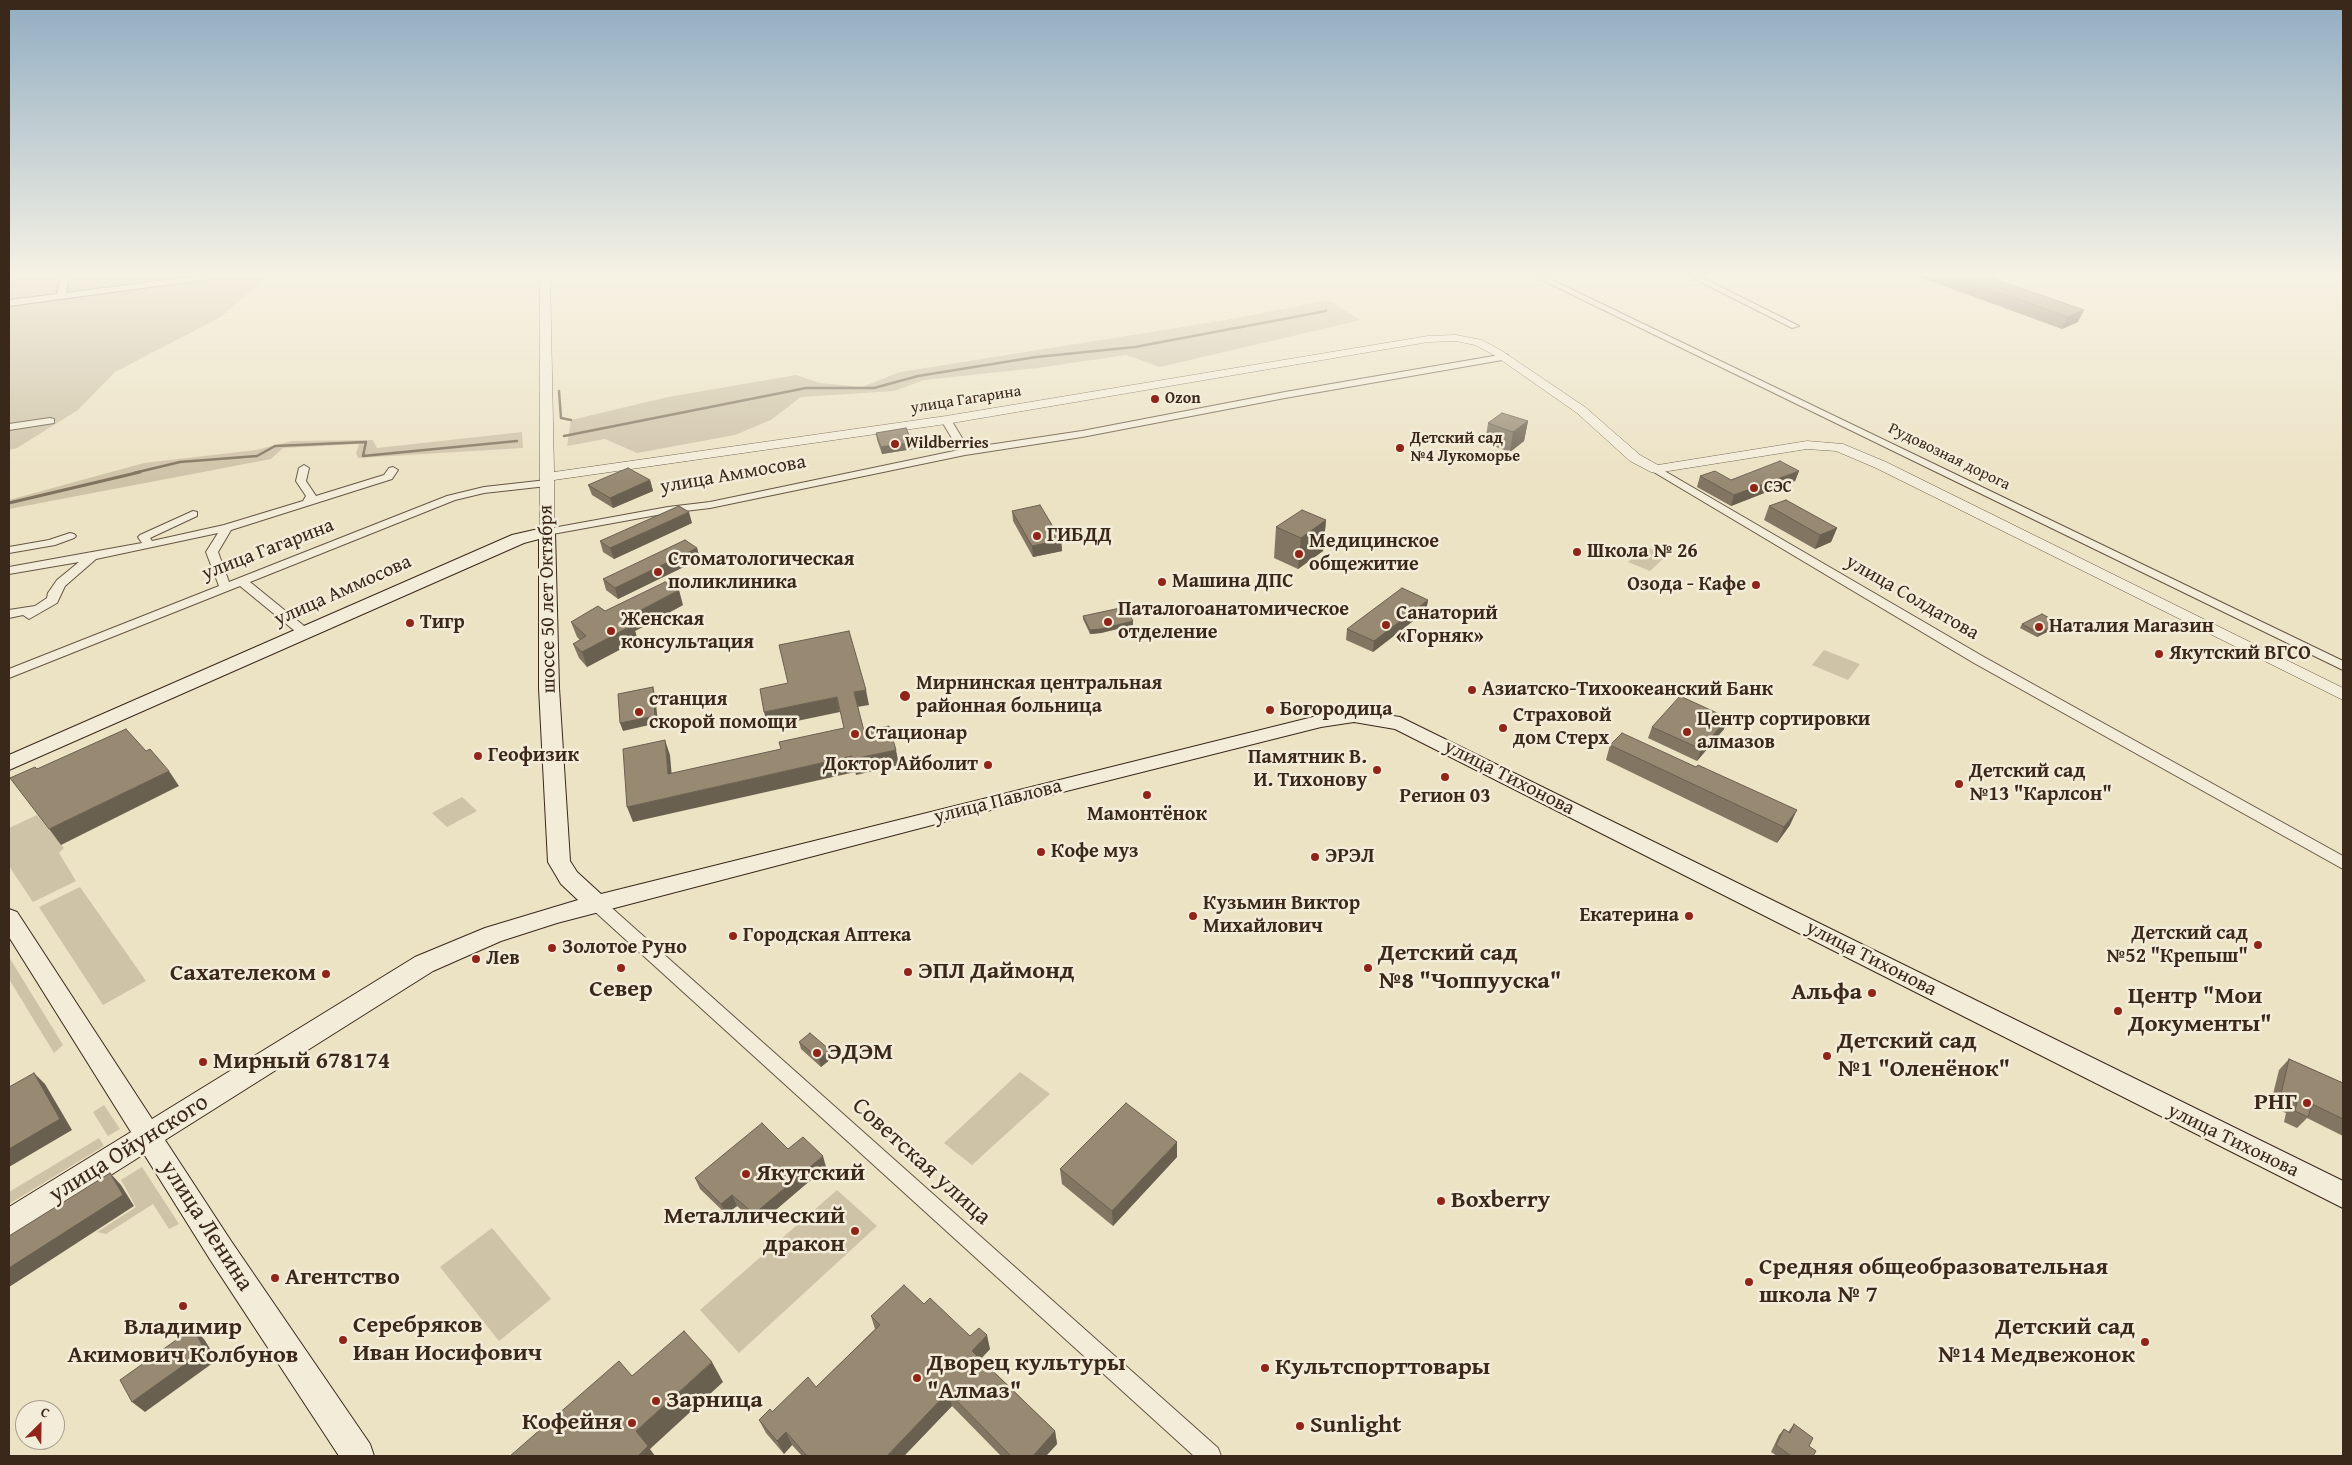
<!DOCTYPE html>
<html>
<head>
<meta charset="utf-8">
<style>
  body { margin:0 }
  #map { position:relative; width:2352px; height:1465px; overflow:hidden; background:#ece2c4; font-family:"Gentium Book Plus",serif }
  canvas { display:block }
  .frame { position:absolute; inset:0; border:10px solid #3a281a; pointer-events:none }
  .north { position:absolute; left:15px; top:1400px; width:50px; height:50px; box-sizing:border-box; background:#f3ecd9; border:1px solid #a99e8d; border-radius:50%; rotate:23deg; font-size:14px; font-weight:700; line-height:20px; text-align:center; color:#3a281a }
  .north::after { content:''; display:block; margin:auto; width:18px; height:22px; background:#8f2418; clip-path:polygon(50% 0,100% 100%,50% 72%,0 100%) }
</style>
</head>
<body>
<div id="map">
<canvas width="2352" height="1465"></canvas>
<div class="frame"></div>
<div class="north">С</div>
</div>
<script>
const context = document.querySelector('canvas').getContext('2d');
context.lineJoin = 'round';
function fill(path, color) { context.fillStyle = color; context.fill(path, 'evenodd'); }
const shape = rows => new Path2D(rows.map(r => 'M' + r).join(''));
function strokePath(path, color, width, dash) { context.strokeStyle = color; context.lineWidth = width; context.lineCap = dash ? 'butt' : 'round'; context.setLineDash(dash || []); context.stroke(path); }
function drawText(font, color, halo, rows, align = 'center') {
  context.font = font + ' "Gentium Book Plus",serif'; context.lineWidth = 5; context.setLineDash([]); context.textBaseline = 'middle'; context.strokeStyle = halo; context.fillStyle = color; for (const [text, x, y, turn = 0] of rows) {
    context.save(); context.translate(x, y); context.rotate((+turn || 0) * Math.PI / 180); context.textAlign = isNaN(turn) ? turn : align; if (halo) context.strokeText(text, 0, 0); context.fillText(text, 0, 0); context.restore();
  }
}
const green = shape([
  [9,277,267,277,219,318,115,372,78,410,17,448,9,450],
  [1328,300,1361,320,1160,367,1126,355,1037,368,924,380,894,391,801,397,771,420,735,435,637,453,605,439,567,446,571,420,668,397,796,375,820,383,862,387,900,372,1226,320],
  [522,432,523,448,358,458,356,453,359,444,283,448,271,459,9,509,9,500,144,463,256,450,292,441,373,440,377,448],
  [1646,547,1667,555,1650,571,1628,562],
  [1824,650,1860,664,1848,680,1812,665],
  [462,797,477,811,447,827,432,813],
  [37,815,64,848,59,853,76,881,33,902,9,866,9,828],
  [80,887,146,981,103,1005,39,907],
  [9,957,63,1045,54,1053,9,979],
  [1020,1072,1050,1094,972,1165,944,1143],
  [104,1105,120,1129,108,1136,93,1112],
  [99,1138,104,1146,9,1204,9,1192],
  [142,1167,179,1224,169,1229,153,1204,106,1234,97,1232,136,1207,121,1180],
  [837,1190,877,1226,739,1353,700,1310],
  [492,1228,551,1299,499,1341,440,1267]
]);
const streamFar1 = shape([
  [559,391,561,418,571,420],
  [564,436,806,388,874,388,918,376,1036,357,1135,347,1326,311],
  [134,473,180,462,257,456,275,446,366,442,363,456,517,441]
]);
const stream = shape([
  [9,503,140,472]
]);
const minor = shape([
  [61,277,69,277,66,293,191,277,213,277,209,279,9,306,9,300,57,294,61,277],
  [1536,277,1546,277,2343,661,2343,670,1536,277],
  [1691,277,1701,277,1799,326,1792,328,1691,277],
  [1505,354,1508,355,1508,359,1285,398,1082,437,965,455,710,508,668,513,547,535,541,532,547,529,668,507,710,502,959,450,941,420,946,417,950,418,968,448,1082,431,1285,392,1505,354],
  [50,418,54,419,54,423,9,430,9,424,50,418],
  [304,465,309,468,306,481,316,496,384,475,389,468,393,467,398,470,392,479,231,530,218,552,229,582,447,496,484,487,547,480,552,483,547,486,484,493,455,500,250,582,309,630,311,633,309,636,301,636,240,586,9,678,9,669,219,586,206,552,218,533,96,559,65,586,57,603,29,619,23,615,9,618,9,610,35,606,47,598,48,593,57,580,79,562,9,574,9,567,142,543,138,537,140,535,193,511,197,512,197,516,150,538,152,541,224,525,303,501,306,496,296,481,299,468,304,465],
  [1656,466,1984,657,2343,856,2343,869,1974,663,1652,471,1651,469,1656,466],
  [70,533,74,534,76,536,74,538,55,545,9,553,9,547,49,540,70,533],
  [598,899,604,901,1218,1448,1221,1456,1194,1456,592,909,590,905,592,901,598,899]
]);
const tertiary = shape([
  [540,277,550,277,554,472,946,416,1428,336,1456,335,1482,340,1502,351,1585,407,1640,455,1658,465,1807,441,1843,444,1886,462,2343,688,2343,700,1876,468,1836,451,1807,449,1656,473,1651,472,1630,461,1577,413,1494,355,1475,345,1456,341,1428,342,946,424,554,480,554,532,547,536,540,532,540,277]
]);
const secondary = shape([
  [547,527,553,529,555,532,559,688,570,861,577,872,601,894,1321,715,1354,710,1400,717,2343,1181,2343,1208,1395,729,1354,722,1321,727,959,818,557,923,501,941,433,971,165,1140,231,1241,370,1444,374,1456,339,1456,211,1261,144,1154,19,1233,9,1236,9,1207,131,1132,9,937,9,909,17,912,152,1119,415,957,485,928,578,900,561,884,548,862,539,688,539,539,524,543,9,770,9,755,512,535,547,527]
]);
const wall = shape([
  [1919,277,1989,277,2078,322,2062,329],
  [1528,421,1524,441,1510,452,1485,443,1488,423],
  [876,433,913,449,882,454,877,440],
  [1799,471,1795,481,1731,506,1697,487,1700,476,1731,480],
  [650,480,653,491,613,508,592,495,588,485],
  [1769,506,1837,528,1831,542,1815,549,1764,520],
  [1012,511,1061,540,1062,551,1033,557,1013,521],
  [1326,520,1323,551,1298,569,1274,558,1276,527],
  [692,523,614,559,603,552,600,541],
  [697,548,700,559,618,599,606,590,603,579],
  [1428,600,1426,611,1373,652,1346,640,1347,629],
  [683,605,635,631,638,640,587,667,579,658,573,644,580,640,577,637,571,622],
  [1083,616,1133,625,1101,633,1090,634,1083,619],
  [2022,624,2057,627,2037,637,2020,628],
  [1652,727,1724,729,1697,761,1648,738],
  [1610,745,1696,767,1790,825,1777,843,1606,760],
  [799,1042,830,1050,832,1058,821,1067,801,1049],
  [2289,1059,2343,1083,2343,1136,2307,1118,2297,1128,2284,1122,2286,1113,2270,1106,2279,1070],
  [788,1149,826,1167,758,1225,737,1206,726,1214,700,1189,695,1178],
  [1177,1157,1113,1226,1062,1184,1060,1169],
  [924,1304,990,1349,981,1359,1055,1431,1057,1444,1046,1456,1001,1456,952,1406,904,1456,802,1456,792,1445,784,1454,766,1433,759,1420,816,1387,875,1329,871,1316],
  [1794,1424,1809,1446,1813,1456,1777,1456,1771,1452,1779,1435,1784,1429,1788,1432]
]);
const shadedWall = shape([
  [2084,310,2078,322,2062,329,2068,317],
  [1528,421,1524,441,1510,452,1513,432],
  [912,442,913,449,882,454,881,447],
  [1799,471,1795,481,1731,506,1734,495],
  [650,480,653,491,613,508,610,498],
  [689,512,692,523,614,559,610,548],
  [1326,520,1323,551,1298,569,1301,538],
  [1837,528,1831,542,1815,549,1820,535],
  [1061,540,1062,551,1033,557,1032,546],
  [697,548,700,559,618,599,615,588],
  [679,590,683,605,635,631,638,640,587,667,582,652,624,619],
  [1428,600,1426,611,1373,652,1374,641],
  [1133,621,1133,625,1101,633,1090,634,1090,630],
  [2059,623,2057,627,2037,637,2039,633],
  [653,687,655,694,658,723,623,731,620,723],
  [866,690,869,705,857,707,854,692],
  [837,697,840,712,768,727,764,712],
  [1728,718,1724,729,1697,761,1701,749],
  [665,740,670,755,673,789,668,774],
  [896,750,899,765,856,775,853,759],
  [852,756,855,772,633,822,627,807],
  [169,771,179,786,61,845,49,829],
  [1797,810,1790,825,1777,843,1784,827],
  [830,1050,832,1058,821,1067,819,1059],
  [34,1073,45,1084,72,1130,9,1167,9,1149],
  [1177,1142,1177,1157,1113,1226,1112,1211],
  [823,1156,826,1167,758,1225,754,1214],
  [110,1173,121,1185,134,1206,9,1287,9,1268],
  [732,1195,737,1206,726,1214,721,1204],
  [193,1328,204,1339,217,1360,145,1412,132,1402],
  [987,1335,990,1349,975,1364,972,1351],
  [712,1362,723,1382,650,1449,655,1456,638,1456,636,1431],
  [948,1392,952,1406,904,1456,887,1456],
  [1055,1431,1057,1444,1046,1456,1033,1456],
  [786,1432,792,1445,784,1454,777,1441]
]);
const building = shape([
  [1956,277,1989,277,2084,310,2068,317,1956,277],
  [1502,413,1528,421,1513,432,1488,423,1502,413],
  [906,428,912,442,881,447,876,433,906,428],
  [1780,461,1799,471,1734,495,1700,476,1715,471,1731,480,1780,461],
  [628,468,650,480,610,498,588,485,628,468],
  [1786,500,1837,528,1820,535,1769,506,1786,500],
  [1040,505,1061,540,1032,546,1012,511,1040,505],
  [679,506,689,512,610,548,600,541,679,506],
  [1302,510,1326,520,1301,538,1276,527,1302,510],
  [685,540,697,548,615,588,603,579,685,540],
  [665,582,679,590,624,619,633,625,582,652,573,644,586,636,571,622,598,606,605,611,665,582],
  [1402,588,1428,600,1374,641,1347,629,1402,588],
  [1125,607,1133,621,1101,629,1090,630,1083,616,1125,607],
  [2042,614,2059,623,2039,633,2022,624,2042,614],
  [849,631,866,690,854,692,864,731,889,726,896,750,853,759,852,756,627,807,623,749,665,740,668,774,781,749,779,742,844,728,837,697,764,712,760,689,788,683,779,645,849,631],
  [653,687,655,716,620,723,618,694,653,687],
  [1680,696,1728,718,1701,749,1652,727,1680,696],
  [126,729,146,751,150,749,169,771,49,829,10,778,35,767,37,769,126,729],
  [1622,733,1696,767,1698,765,1797,810,1784,827,1610,745,1622,733],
  [810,1033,830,1050,819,1059,799,1042,810,1033],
  [2289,1059,2343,1083,2343,1119,2312,1104,2308,1117,2295,1111,2297,1102,2281,1094,2289,1059],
  [34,1073,60,1119,9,1149,9,1087,34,1073],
  [1126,1103,1177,1142,1112,1211,1060,1169,1126,1103],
  [762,1123,788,1149,803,1137,823,1156,754,1214,732,1195,721,1204,695,1178,762,1123],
  [110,1173,123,1195,9,1268,9,1236,110,1173],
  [904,1285,924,1304,930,1298,970,1336,979,1328,987,1335,972,1351,1055,1431,1033,1456,1011,1456,948,1392,887,1456,807,1456,786,1432,777,1441,759,1420,770,1409,772,1412,808,1377,816,1387,880,1325,871,1316,904,1285],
  [193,1328,205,1350,132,1402,120,1380,193,1328],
  [684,1331,712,1362,636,1431,648,1446,638,1456,510,1456,619,1361,632,1376,684,1331],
  [1794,1424,1813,1438,1809,1446,1816,1451,1813,1456,1791,1456,1776,1445,1784,1429,1790,1433,1794,1424]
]);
const markers = [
  [1155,399,5,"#8f2418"],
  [895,444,5,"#8f2418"],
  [1400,448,5,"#8f2418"],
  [1754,488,5,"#8f2418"],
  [1037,536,5,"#8f2418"],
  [1577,552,5,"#8f2418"],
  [1299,554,5,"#8f2418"],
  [658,572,5,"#8f2418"],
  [1162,582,5,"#8f2418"],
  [1756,585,5,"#8f2418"],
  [1108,622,5,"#8f2418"],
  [410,623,5,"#8f2418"],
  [1386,625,5,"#8f2418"],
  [2039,627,5,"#8f2418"],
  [611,631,5,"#8f2418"],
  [2159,654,5,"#8f2418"],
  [1472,690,5,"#8f2418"],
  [905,696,6,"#8f2418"],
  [1270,710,5,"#8f2418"],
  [639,712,5,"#8f2418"],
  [1503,728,5,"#8f2418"],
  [1687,732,5,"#8f2418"],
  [855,734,5,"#8f2418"],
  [478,756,5,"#8f2418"],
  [988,765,5,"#8f2418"],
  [1377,770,5,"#8f2418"],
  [1445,777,5,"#8f2418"],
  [1959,784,5,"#8f2418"],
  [1147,795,5,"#8f2418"],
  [1041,852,5,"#8f2418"],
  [1315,857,5,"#8f2418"],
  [1193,916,5,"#8f2418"],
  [1689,916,5,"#8f2418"],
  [733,936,5,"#8f2418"],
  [2258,945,5,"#8f2418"],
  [552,948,5,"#8f2418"],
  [476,959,5,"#8f2418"],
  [621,968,5,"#8f2418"],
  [1368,968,5,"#8f2418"],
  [908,972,5,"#8f2418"],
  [326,974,5,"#8f2418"],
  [1872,993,5,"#8f2418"],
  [2118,1011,5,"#8f2418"],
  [817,1053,5,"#8f2418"],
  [1827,1056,5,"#8f2418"],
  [203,1062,5,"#8f2418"],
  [2307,1103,5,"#8f2418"],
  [746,1174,5,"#8f2418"],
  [1441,1201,5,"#8f2418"],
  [855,1231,5,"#8f2418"],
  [275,1278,5,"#8f2418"],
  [1749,1282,5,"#8f2418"],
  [183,1306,5,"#8f2418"],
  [343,1340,5,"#8f2418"],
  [2145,1342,5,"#8f2418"],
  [1265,1368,5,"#8f2418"],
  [917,1378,5,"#8f2418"],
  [656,1401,5,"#8f2418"],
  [632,1423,5,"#8f2418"],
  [1300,1426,5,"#8f2418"]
];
const farPoinames = [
  ["Ozon",1165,399],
  ["Детский сад",1410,439],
  ["№4 Лукоморье",1410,457],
  ["Wildberries",905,444],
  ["СЭС",1764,488]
];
const farStreetnames = [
  ["улица Гагарина",966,400,-9],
  ["Рудовозная дорога",1949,457,26]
];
const streetNames = [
  ["улица Аммосова",733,475,-10],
  ["улица Гагарина",268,550,-21],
  ["улица Аммосова",343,591,-24],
  ["улица Солдатова",1912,598,30],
  ["шоссе 50 лет Октября",548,599,-91],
  ["улица Тихонова",1509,778,27],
  ["улица Павлова",998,802,-14],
  ["улица Тихонова",1871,959,27],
  ["улица Тихонова",2233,1141,26]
];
const poiNames = [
  ["ГИБДД",1047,536],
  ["Медицинское",1309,542],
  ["общежитие",1309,565],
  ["Школа № 26",1587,552],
  ["Стоматологическая",668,560],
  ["поликлиника",668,583],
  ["Машина ДПС",1172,582],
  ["Озода - Кафе",1746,585,"right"],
  ["Паталогоанатомическое",1118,610],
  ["отделение",1118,633],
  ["Санаторий",1396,614],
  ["«Горняк»",1396,637],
  ["Женская",621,620],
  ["консультация",621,643],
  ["Тигр",420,623],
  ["Наталия Магазин",2049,627],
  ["Якутский ВГСО",2169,654],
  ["Мирнинская центральная",916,684],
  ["районная больница",916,707],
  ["Азиатско-Тихоокеанский Банк",1482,690],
  ["станция",649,700],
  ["скорой помощи",649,723],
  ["Богородица",1280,710],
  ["Страховой",1513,716],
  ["дом Стерх",1513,739],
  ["Центр сортировки",1697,720],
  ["алмазов",1697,743],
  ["Стационар",865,734],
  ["Геофизик",488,756],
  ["Памятник В.",1367,758,"right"],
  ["И. Тихонову",1367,781,"right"],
  ["Доктор Айболит",978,765,"right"],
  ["Детский сад",1969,772],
  ["№13 \"Карлсон\"",1969,795],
  ["Регион 03",1445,797,"center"],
  ["Мамонтёнок",1147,815,"center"],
  ["Кофе муз",1051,852],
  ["ЭРЭЛ",1325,857],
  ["Кузьмин Виктор",1203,904],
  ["Михайлович",1203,927],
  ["Екатерина",1679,916,"right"],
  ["Детский сад",2248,934,"right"],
  ["№52 \"Крепыш\"",2248,957,"right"],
  ["Городская Аптека",743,936],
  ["Золотое Руно",562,948],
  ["Лев",486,959]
];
const nearPoinames = [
  ["Детский сад",1378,954],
  ["№8 \"Чоппууска\"",1378,982],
  ["ЭПЛ Даймонд",918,972],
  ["Сахателеком",316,974,"right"],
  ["Север",621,990,"center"],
  ["Альфа",1862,993,"right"],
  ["Центр \"Мои",2128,997],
  ["Документы\"",2128,1025],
  ["Детский сад",1837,1042],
  ["№1 \"Оленёнок\"",1837,1070],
  ["ЭДЭМ",827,1053],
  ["Мирный 678174",213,1062],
  ["РНГ",2297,1103,"right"],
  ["Якутский",756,1174],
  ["Boxberry",1451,1201],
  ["Металлический",845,1217,"right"],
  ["дракон",845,1245,"right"],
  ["Cредняя общеобразовательная",1759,1268],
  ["школа № 7",1759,1296],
  ["Агентство",285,1278],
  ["Серебряков",353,1326],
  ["Иван Иосифович",353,1354],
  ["Владимир",183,1328,"center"],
  ["Акимович Колбунов",183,1356,"center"],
  ["Детский сад",2135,1328,"right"],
  ["№14 Медвежонок",2135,1356,"right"],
  ["Дворец культуры",927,1364],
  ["\"Алмаз\"",927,1392],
  ["Культспорттовары",1275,1368],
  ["Зарница",666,1401],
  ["Кофейня",622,1423,"right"],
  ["Sunlight",1310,1426]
];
const nearStreetnames = [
  ["улица Ойунского",129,1149,-32],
  ["Советская улица",921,1162,42],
  ["улица Ленина",206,1226,57]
];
fill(green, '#cec2a7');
strokePath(streamFar1, '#80725d', 2.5);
strokePath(stream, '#80725d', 3);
strokePath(minor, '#665644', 2);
strokePath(tertiary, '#665644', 1);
strokePath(secondary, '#3a281a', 2);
fill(minor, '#f3ecd9');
fill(tertiary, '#f3ecd9');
fill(secondary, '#f3ecd9');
fill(wall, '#827662');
fill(shadedWall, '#6a6050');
fill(building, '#978972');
strokePath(building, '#6a6050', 1);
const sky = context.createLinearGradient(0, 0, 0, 482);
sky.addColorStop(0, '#91adc2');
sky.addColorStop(0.57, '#f6f2e4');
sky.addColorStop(1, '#f6f2e400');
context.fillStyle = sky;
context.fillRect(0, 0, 2352, 482);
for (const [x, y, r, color] of markers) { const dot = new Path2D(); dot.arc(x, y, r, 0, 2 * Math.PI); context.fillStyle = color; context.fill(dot); strokePath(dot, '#f3ecd9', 2); }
drawText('bold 16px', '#3a281a', '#f3ecd9', farPoinames, 'left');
drawText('16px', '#3a281a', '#f3ecd9', farStreetnames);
drawText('20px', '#3a281a', '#f3ecd9', streetNames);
drawText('bold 20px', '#3a281a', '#f3ecd9', poiNames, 'left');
drawText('bold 24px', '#3a281a', '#f3ecd9', nearPoinames, 'left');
drawText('24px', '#3a281a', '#f3ecd9', nearStreetnames);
</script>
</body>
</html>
